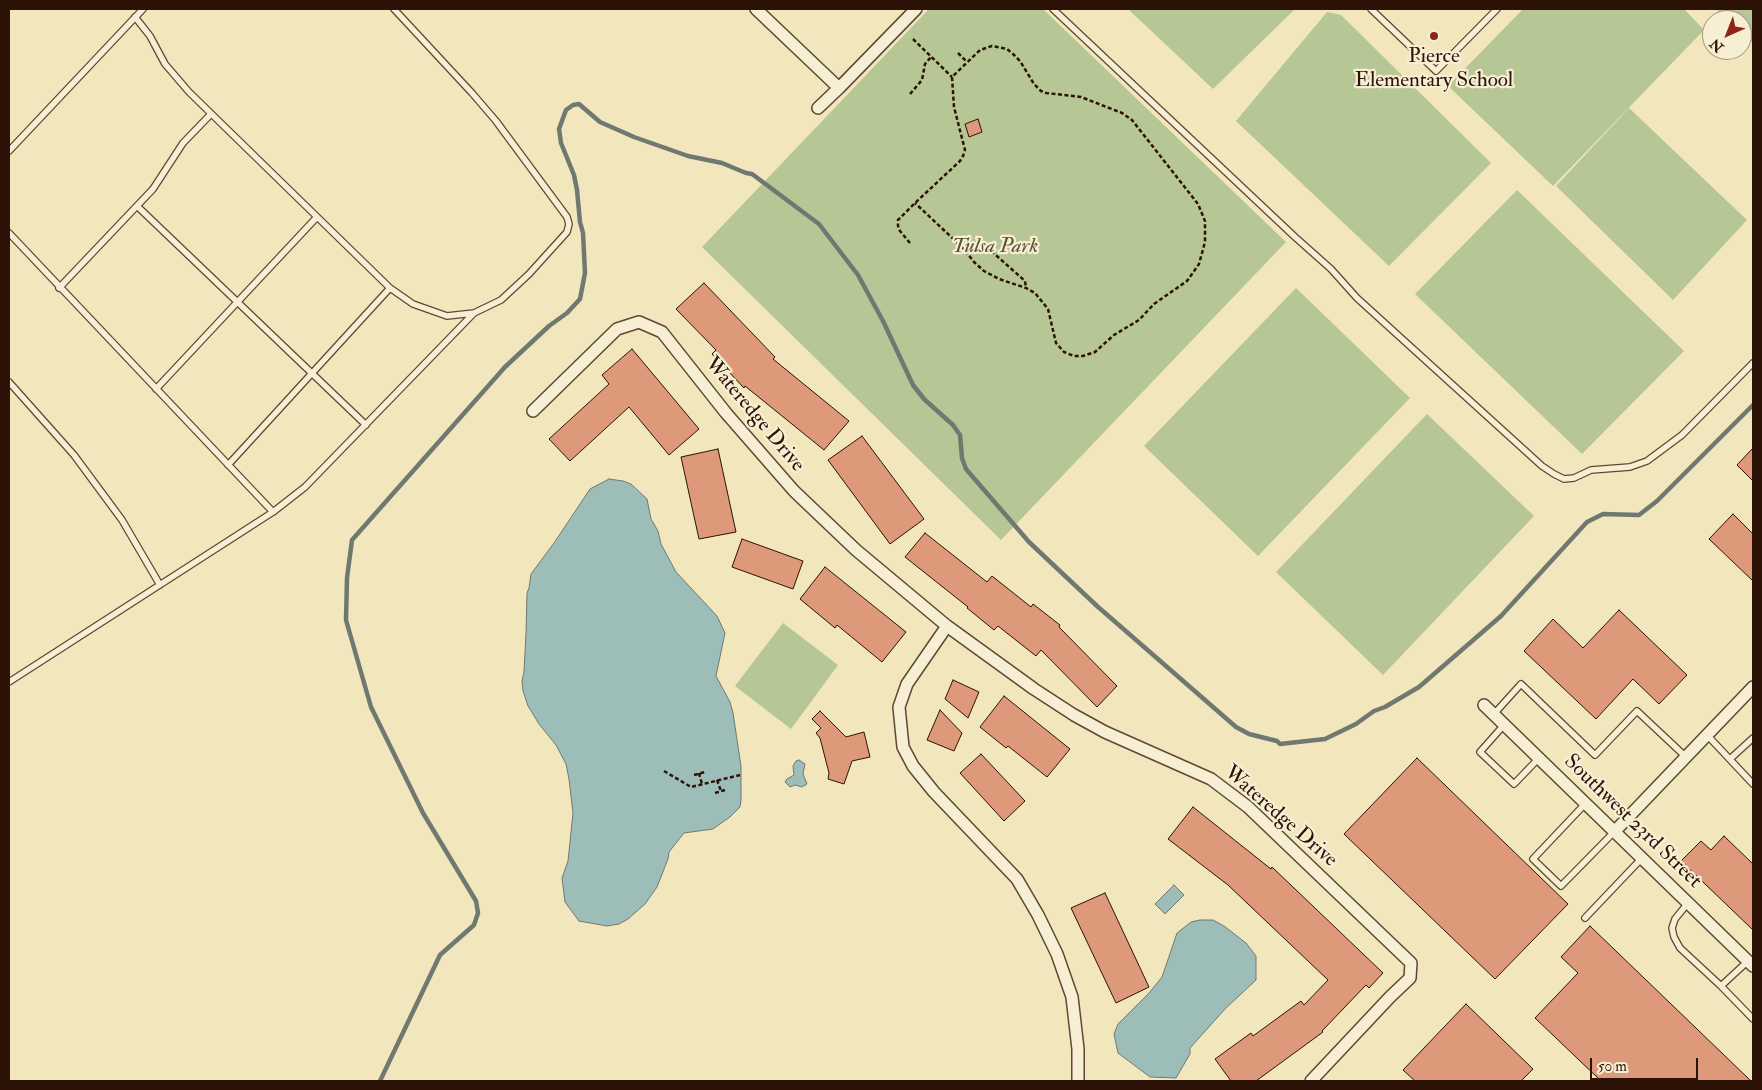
<!DOCTYPE html>
<html>
<head>
<meta charset="utf-8">
<style>
  body { margin:0 }
  #map { position:relative; width:1762px; height:1090px; overflow:hidden; background:#f2e6bd; font-family:"IM FELL Double Pica",serif }
  canvas { display:block }
  .frame { position:absolute; inset:0; border:10px solid #2d1207; pointer-events:none }
  .north { position:absolute; left:1702px; top:10px; width:50px; height:50px; box-sizing:border-box; background:#f7efd4; border:1px solid #a69782; border-radius:50%; rotate:224deg; font-size:14px; font-weight:700; line-height:20px; text-align:center; color:#2d1207 }
  .north::after { content:''; display:block; margin:auto; width:18px; height:22px; background:#8f2418; clip-path:polygon(50% 0,100% 100%,50% 72%,0 100%) }
  .scale { position:absolute; left:1590px; top:1058px; width:108px; height:22px; box-sizing:border-box; border:2px solid #2d1207; border-top:0; padding-left:6px; font-size:15px; line-height:18px; white-space:nowrap; color:#2d1207; -webkit-text-stroke:4px #f7efd4; paint-order:stroke }
</style>
</head>
<body>
<div id="map">
<canvas width="1762" height="1090"></canvas>
<div class="frame"></div>
<div class="north">N</div>
<div class="scale">50 m</div>
</div>
<script>
const context = document.querySelector('canvas').getContext('2d');
context.lineJoin = 'round';
function fill(path, color) { context.fillStyle = color; context.fill(path, 'evenodd'); }
const shape = rows => new Path2D(rows.map(r => 'M' + r).join(''));
function strokePath(path, color, width, dash) { context.strokeStyle = color; context.lineWidth = width; context.lineCap = dash ? 'butt' : 'round'; context.setLineDash(dash || []); context.stroke(path); }
function drawText(font, color, halo, rows, align = 'center') {
  context.font = font + ' "IM FELL Double Pica",serif'; context.lineWidth = 4.5; context.setLineDash([]); context.textBaseline = 'middle'; context.strokeStyle = halo; context.fillStyle = color; for (const [text, x, y, turn = 0] of rows) {
    context.save(); context.translate(x, y); context.rotate((+turn || 0) * Math.PI / 180); context.textAlign = isNaN(turn) ? turn : align; if (halo) context.strokeText(text, 0, 0); context.fillText(text, 0, 0); context.restore();
  }
}
const green = shape([
  [929,9,1043,9,1286,242,1001,540,702,247],
  [1128,9,1295,9,1213,89],
  [1523,9,1684,9,1704,30,1553,186,1448,86],
  [1716,9,1753,9,1753,43,1742,33,1742,20,1728,20],
  [1327,12,1341,15,1491,163,1389,266,1236,121],
  [1629,108,1747,220,1673,300,1556,186],
  [1517,190,1684,351,1582,454,1415,294],
  [1296,288,1410,398,1258,556,1144,446],
  [1427,414,1534,516,1383,675,1276,572],
  [783,623,838,665,791,729,735,686]
]);
const water = shape([
  [609,479,623,481,631,484,647,499,651,519,658,531,661,544,676,572,717,616,725,633,716,676,730,702,733,713,741,766,741,800,740,807,730,817,713,829,684,833,669,852,668,859,657,887,645,904,628,919,619,924,607,926,579,921,565,902,562,878,568,861,573,813,569,779,566,764,556,745,539,724,528,706,523,691,522,681,524,672,526,633,527,593,529,588,531,574,554,543,590,489,609,479],
  [799,760,805,764,803,774,807,784,802,787,795,785,790,787,785,782,787,779,794,775,793,766,796,761,799,760],
  [1174,885,1184,895,1165,914,1155,904,1174,885],
  [1200,920,1213,920,1224,926,1246,943,1256,956,1256,980,1225,1009,1190,1048,1190,1054,1176,1078,1150,1077,1118,1053,1114,1034,1118,1024,1149,993,1162,977,1177,933,1191,922,1200,920]
]);
const stream = shape([
  [380,1081,440,955,474,925,478,913,476,901,423,813,371,707,346,620,347,578,352,540,505,367,549,326,567,313,580,299,585,273,583,233,580,222,577,190,574,175,561,143,559,129,566,110,573,105,579,104,600,122,634,137,688,156,722,163,746,173,752,174,819,224,858,275,883,321,913,385,924,399,953,425,960,435,962,458,966,469,1029,542,1097,606,1236,727,1249,734,1277,741,1280,744,1325,739,1356,724,1374,711,1385,707,1419,687,1501,616,1587,522,1603,514,1639,515,1657,501,1753,405]
]);
const building = shape([
  [978,119,982,132,969,137,965,124,978,119],
  [704,283,775,357,773,359,849,421,824,450,745,386,744,388,712,354,716,350,676,309,704,283],
  [632,349,699,429,669,455,629,407,570,461,549,439,609,384,602,375,632,349],
  [862,436,924,519,890,544,828,460,862,436],
  [1753,448,1753,481,1737,465,1753,448],
  [718,449,736,532,699,539,681,457,718,449],
  [1733,514,1753,534,1753,581,1709,539,1733,514],
  [925,533,987,582,992,576,1031,607,1033,604,1060,625,1059,627,1117,686,1097,707,1041,650,1036,656,998,626,994,630,967,608,968,607,905,557,925,533],
  [742,539,803,561,793,589,732,567,742,539],
  [825,567,906,632,882,662,837,625,835,628,800,599,825,567],
  [1619,610,1687,675,1659,704,1633,679,1596,719,1524,651,1553,619,1583,648,1619,610],
  [953,680,979,692,968,718,945,699,953,680],
  [1004,696,1070,749,1047,777,1008,746,1006,748,980,727,1004,696],
  [940,710,962,733,954,751,927,740,940,710],
  [820,711,846,737,864,732,870,757,852,761,844,784,828,779,829,773,820,738,816,733,821,728,812,719,820,711],
  [981,754,1025,801,1004,821,960,773,981,754],
  [1417,758,1568,904,1495,979,1344,834,1417,758],
  [1193,807,1271,869,1272,867,1383,973,1369,988,1366,985,1322,1031,1323,1032,1256,1081,1231,1081,1215,1059,1251,1033,1253,1036,1301,1001,1304,1005,1328,980,1228,885,1168,839,1193,807],
  [1724,836,1753,864,1753,930,1681,861,1701,841,1711,850,1724,836],
  [1105,893,1149,987,1116,1003,1071,908,1105,893],
  [1590,926,1751,1081,1601,1081,1535,1018,1578,973,1561,957,1590,926],
  [1466,1004,1533,1069,1521,1081,1415,1081,1403,1070,1466,1004]
]);
const path = shape([
  [913,39,952,77],
  [958,53,967,62],
  [910,94,922,80,925,64,931,57],
  [910,243,900,231,898,226,898,220,915,203,960,161,963,156,965,150,954,107,952,77,980,50,992,46,1007,49,1013,54,1020,61,1034,84,1041,91,1046,93,1081,97,1122,113,1132,120,1198,204,1205,221,1205,242,1199,264,1187,281,1154,304,1139,320,1114,335,1095,352,1083,356,1074,356,1064,352,1056,343,1048,309,1035,293,1026,288,999,279,984,271,974,262,964,249,915,203],
  [964,249,969,243,974,242,989,249,1025,281,1026,288],
  [664,771,691,787,740,775],
  [699,773,702,784],
  [694,775,705,772],
  [717,780,721,791],
  [715,793,725,790]
]);
const service = shape([
  [1053,9,1295,237,1331,269,1357,298,1542,466,1554,474,1564,479,1574,478,1591,470,1630,467,1647,461,1682,435,1753,363],
  [1371,9,1436,71,1497,9],
  [135,17,150,36,165,64,189,92,390,288,413,304,447,316,474,313],
  [9,151,143,9],
  [137,206,366,425],
  [9,233,273,512],
  [59,288,153,189,183,143,211,114],
  [9,382,74,455,122,520,160,585],
  [156,389,317,217],
  [228,465,390,288],
  [9,682,273,512,305,487,474,313,501,300,529,274,567,232,569,224,567,217,496,121,472,93,394,9],
  [1494,714,1521,684,1595,755,1637,711,1686,757],
  [1504,725,1480,752,1514,784,1539,758],
  [1707,735,1753,784],
  [1730,759,1753,738],
  [1585,804,1533,859,1561,886,1615,831],
  [1688,903,1675,919,1672,928,1674,937,1680,948,1721,986],
  [1585,918,1642,858],
  [1748,961,1721,986,1753,1019]
]);
const minor = shape([
  [756,9,839,88],
  [818,108,839,88,916,9],
  [533,411,617,329,639,322,662,332,726,413,794,491,856,550,947,626,1034,689,1074,715,1105,732,1211,779,1248,807,1411,963,1410,978,1390,997,1311,1081],
  [947,626,907,684,899,707,903,747,913,766,934,792,1017,879,1038,915,1057,954,1072,997,1078,1049,1078,1081],
  [1484,705,1753,966],
  [1615,831,1753,687]
]);
const markers = [
  [1434,36,5,"#8f2418"]
];
const poiNames = [
  ["Pierce",1434,57],
  ["Elementary School",1434,81]
];
const parkNames = [
  ["Tulsa Park",995,247]
];
const streetNames = [
  ["Wateredge Drive",754,415,50],
  ["Wateredge Drive",1280,817,41],
  ["Southwest 23rd Street",1632,822,44]
];
fill(green, '#b6c695');
fill(water, '#9dbeb8');
strokePath(water, '#707971', 1);
strokePath(stream, '#707971', 4.5);
fill(building, '#dd997a');
strokePath(building, '#2d1207', 1);
strokePath(service, '#5e4734', 8);
strokePath(minor, '#5e4734', 14);
strokePath(path, '#2d1207', 2.5, [4, 2.5]);
strokePath(service, '#f7efd4', 5.5);
strokePath(minor, '#f7efd4', 11);
for (const [x, y, r, color] of markers) { const dot = new Path2D(); dot.arc(x, y, r, 0, 2 * Math.PI); context.fillStyle = color; context.fill(dot); strokePath(dot, '#f7efd4', 2); }
drawText('21px', '#2d1207', '#f7efd4', poiNames);
drawText('italic 21px', '#5d5139', '#f7efd4', parkNames);
drawText('21px', '#2d1207', '#f7efd4', streetNames);
</script>
</body>
</html>
